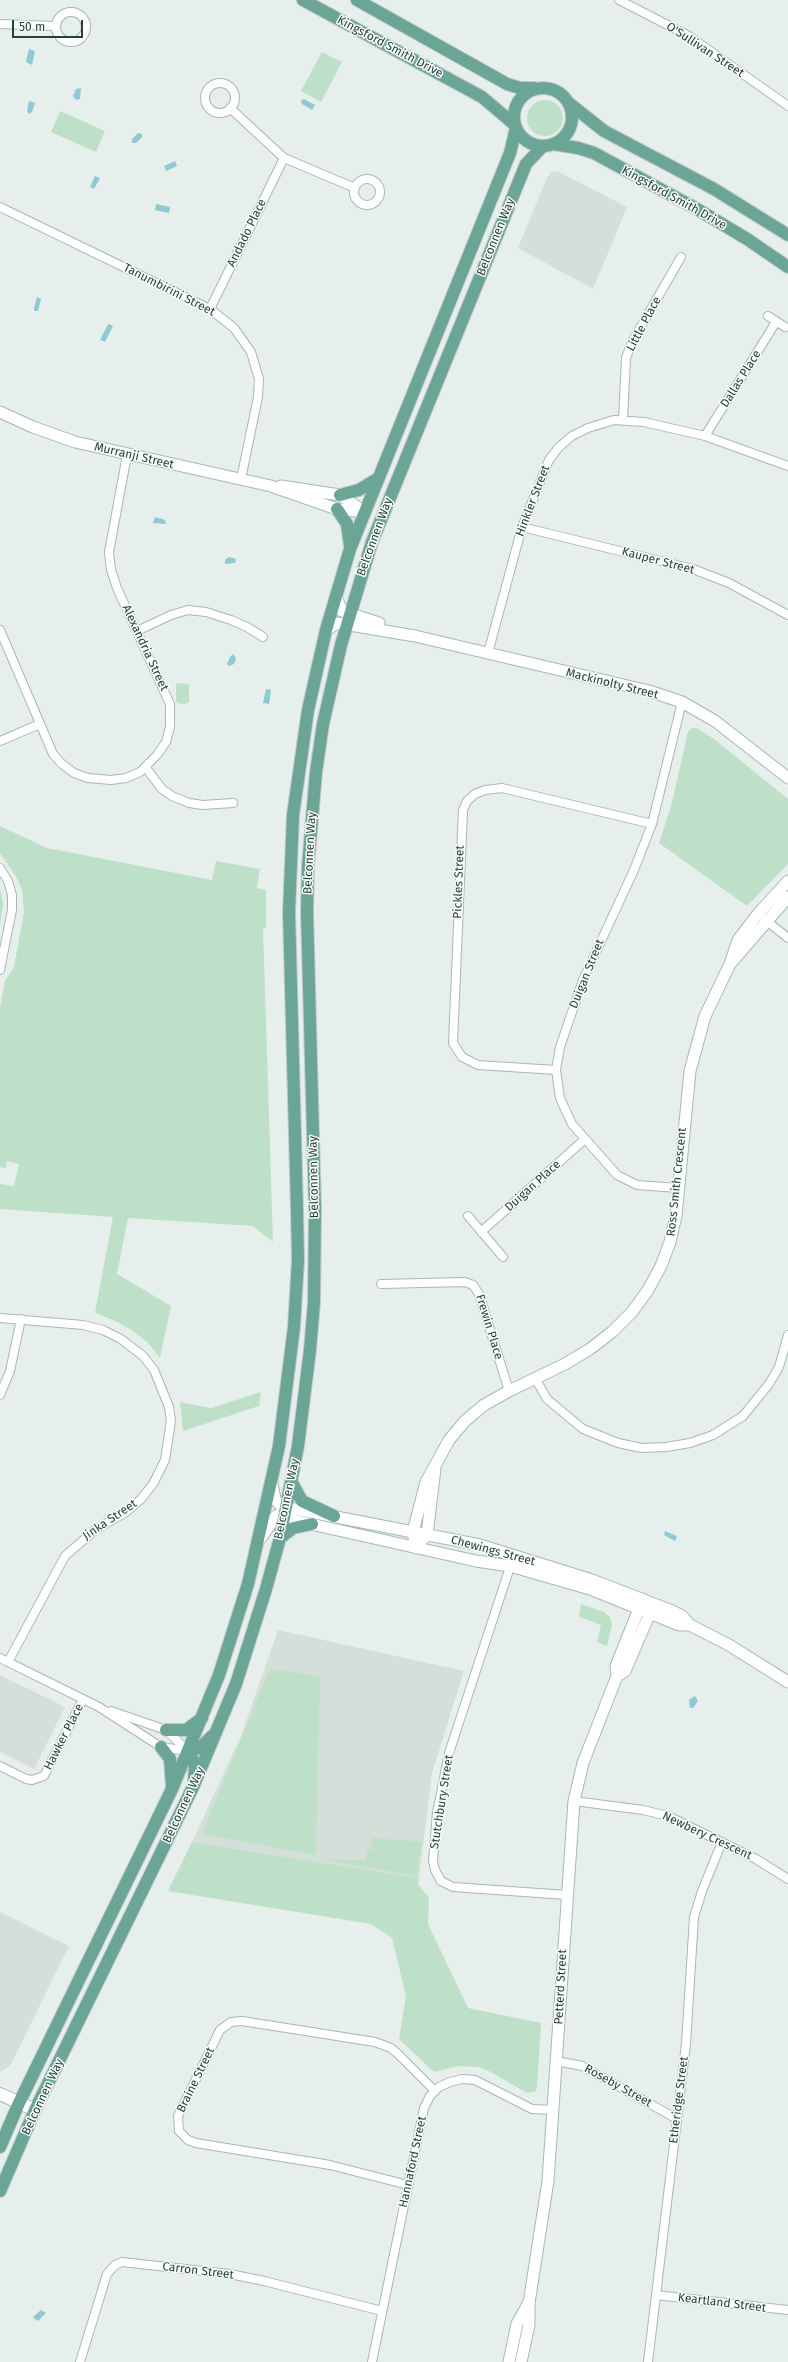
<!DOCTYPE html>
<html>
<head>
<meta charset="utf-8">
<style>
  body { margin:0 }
  #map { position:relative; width:788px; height:2362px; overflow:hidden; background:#e6efeb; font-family:"Fira Sans",sans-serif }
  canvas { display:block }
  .scale { position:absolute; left:12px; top:20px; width:71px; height:18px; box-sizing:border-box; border:2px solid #24423a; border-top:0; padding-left:5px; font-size:12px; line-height:14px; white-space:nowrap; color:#24423a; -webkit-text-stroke:3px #f7fbf9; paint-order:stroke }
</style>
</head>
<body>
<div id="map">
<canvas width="788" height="2362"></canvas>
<div class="scale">50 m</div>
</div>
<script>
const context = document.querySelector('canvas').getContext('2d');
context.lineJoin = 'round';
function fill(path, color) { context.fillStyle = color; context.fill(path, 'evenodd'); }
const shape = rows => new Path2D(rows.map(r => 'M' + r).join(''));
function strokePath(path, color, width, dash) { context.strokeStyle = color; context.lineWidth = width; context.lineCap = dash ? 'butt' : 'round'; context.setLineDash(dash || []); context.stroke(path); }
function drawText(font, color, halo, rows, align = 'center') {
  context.font = font + ' "Fira Sans",sans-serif'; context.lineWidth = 3; context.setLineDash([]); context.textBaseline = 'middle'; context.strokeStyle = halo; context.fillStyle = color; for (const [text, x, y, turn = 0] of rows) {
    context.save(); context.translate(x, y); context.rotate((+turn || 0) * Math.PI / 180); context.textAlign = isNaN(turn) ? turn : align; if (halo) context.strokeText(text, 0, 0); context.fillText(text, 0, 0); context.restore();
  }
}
const built = shape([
  [557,171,627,207,593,289,518,248,546,180,551,172],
  [278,1630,464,1671,432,1773,419,1878,192,1842,241,1736],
  [0,1675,65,1707,34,1769,0,1752],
  [0,1912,69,1946,10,2066,0,2072]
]);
const green = shape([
  [322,52,342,62,321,102,301,91],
  '527 118a18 18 0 1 1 36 0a18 18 0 1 1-36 0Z',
  [60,111,105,131,96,152,51,132],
  [180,683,189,684,189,703,187,702,186,704,178,703,176,701,176,684],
  [692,728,697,728,714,739,788,799,788,864,747,906,659,843,671,806,688,732],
  [0,826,47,848,212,880,216,861,260,869,257,888,266,890,266,928,263,928,273,1242,253,1226,128,1218,117,1274,171,1306,160,1358,148,1343,132,1330,115,1321,95,1313,113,1217,0,1209,0,1184,14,1186,19,1164,7,1161,6,1168,0,1167,0,1007,5,981,14,967,24,912,22,890,17,878,0,853],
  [0,888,3,904,0,925],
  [261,1392,259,1406,183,1431,180,1402,211,1408],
  [581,1604,604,1612,610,1617,612,1625,607,1646,597,1642,601,1625,579,1617],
  [270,1669,320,1676,316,1855,202,1834],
  [372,1838,422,1842,417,1876,326,1860,366,1860,367,1850,372,1849],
  [192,1842,419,1878,418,1884,429,1898,428,1924,468,2008,541,2023,537,2088,535,2092,527,2093,489,2071,478,2067,459,2066,434,2072,399,2039,406,1996,392,1938,371,1924,168,1891]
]);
const water = shape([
  [29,49,35,51,32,65,26,62],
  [81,88,80,99,76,100,73,96,76,89],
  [304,99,315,105,312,110,302,104,301,100],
  [29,101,35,103,32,112,29,114,27,111],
  [138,133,142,134,142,137,136,143,132,143,132,139],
  [175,161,177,166,166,171,164,166],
  [95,176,100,178,94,189,90,187],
  [156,204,170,207,169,213,155,210],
  [37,297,41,299,38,311,34,311,34,308],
  [108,324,113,326,105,342,100,340],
  [155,517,165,520,166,524,153,523],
  [229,557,236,559,235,563,225,564,225,560],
  [233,654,236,658,234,664,229,666,227,664,230,657],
  [266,689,271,690,269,704,263,703],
  [665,1531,677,1536,675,1541,664,1535],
  [695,1696,698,1701,693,1708,690,1708,689,1700],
  [41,2310,46,2313,38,2321,35,2319,33,2317]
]);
const minor = shape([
  [619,0,689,36,788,106],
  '56 27a15 15 0 1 1 30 0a15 15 0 1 1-30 0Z',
  [0,24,55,26],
  '205 98a15 15 0 1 1 30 0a15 15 0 1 1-30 0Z',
  [230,108,284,158],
  '354 192a13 13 0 1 1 26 0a13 13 0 1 1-26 0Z',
  [0,207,210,309,234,328,251,352,259,379,258,397,241,479],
  [210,309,284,158,355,188],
  [768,316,785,327],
  [623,419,626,358,632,342,681,257],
  [705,436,776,322],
  [522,527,693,569,729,583,788,615],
  [0,630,53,754,62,764,74,773,88,778,111,780,126,778,140,772,157,755,166,742,170,727,170,704,117,588,111,570,109,552,127,455],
  [137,631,171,615,188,610,206,612,231,620,247,627,263,637],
  [488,653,522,527,549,460,559,447,572,436,588,428,614,420,644,422,705,436,788,466],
  [0,741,40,724],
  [146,768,162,789,172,796,189,803,203,805,233,803],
  [0,868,8,881,12,895,12,910,0,970],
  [758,914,788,938],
  [556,1070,478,1065,462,1057,453,1043,463,810,467,801,475,794,485,790,502,788,652,824],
  [678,1188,637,1185,617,1175,572,1124,560,1098,556,1070,560,1047,583,980,634,870,652,824,682,702],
  [468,1216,503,1257],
  [481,1232,585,1139],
  [381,1284,465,1282,473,1285,479,1294,509,1391],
  [0,1318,83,1325,103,1330,121,1339,143,1356,154,1370,169,1407,171,1421,165,1460,153,1484,141,1499,126,1512,95,1530,65,1556,8,1662],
  [535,1378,547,1399,583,1429,618,1443,642,1448,666,1447,690,1443,713,1435,743,1416,769,1384,779,1367,788,1335],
  [0,1395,10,1371,21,1319],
  [512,1561,449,1753,437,1813,433,1861,435,1870,441,1881,453,1887,567,1895],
  [0,1658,99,1707,161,1747,188,1751],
  [111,1711,166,1730,188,1751],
  [0,1766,26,1779,32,1780,44,1776,83,1699],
  [574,1801,643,1810,668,1816,756,1859,788,1879],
  [556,2061,582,2066,677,2119],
  [408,2185,330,2165,196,2143,188,2140,179,2131,178,2116,220,2030,231,2022,242,2021,375,2042,391,2048,399,2055,435,2091],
  [656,2295,788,2310],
  [80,2362,107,2274,115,2265,122,2262,230,2274,264,2281,382,2311],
  [372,2362,424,2108,430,2096,439,2087,450,2082,462,2079,475,2080,532,2109,553,2110],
  [648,2362,686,2044,694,1917,702,1891,722,1842]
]);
const tertiary = shape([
  [0,412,33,427,75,442,271,486,337,509,364,512],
  [281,486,340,495,364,512],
  [336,597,342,611,379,623],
  [326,630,338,623,415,636,649,691,682,702,715,721,788,778],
  [731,963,788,897],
  [272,1484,275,1499,293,1520,476,1561,510,1566,590,1589,679,1625,690,1625],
  [260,1539,276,1516,295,1509,480,1545,592,1580,672,1611,682,1616,690,1625,729,1645,788,1682],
  [422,1540,427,1535,435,1468],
  [416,1548,413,1532,426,1482,449,1440,465,1421,484,1405,509,1391,565,1364,590,1349,612,1332,632,1312,648,1290,661,1266,670,1242,676,1216,690,1071,705,1016,730,964,738,940,758,914,788,881],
  [617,1676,625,1671,653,1606],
  [509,2362,517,2324,528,2304],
  [521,2362,529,2325,529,2303,548,2181,574,1801,583,1763,617,1676,616,1666,643,1599]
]);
const secondary = shape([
  [0,2094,35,2110]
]);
const primary = shape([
  [303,0,482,97,515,125],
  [357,0,507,84,520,88,534,88],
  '514 117a29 29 0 1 1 58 0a29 29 0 1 1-58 0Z',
  [570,104,604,131,714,189,788,235],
  [553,144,578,148,594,153,697,209,747,239,788,267],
  [340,495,359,490,377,479],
  [337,509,347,524,350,546],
  [292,1483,302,1501,334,1516],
  [280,1538,293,1528,312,1524],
  [166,1730,186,1730,202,1718],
  [161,1747,170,1759,172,1786],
  [194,1780,195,1765,188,1751,200,1748,212,1736],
  [0,2147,19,2103,172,1789,219,1675,248,1584,279,1446,294,1327,298,1260,297,1210,289,912,293,815,308,710,326,630,350,549,510,153,516,128],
  [0,2191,35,2110,193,1787,236,1684,266,1589,280,1538,298,1446,310,1350,314,1302,315,1209,307,912,308,866,316,772,323,724,341,645,372,542,526,164,543,146]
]);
const streetNames = [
  ["Kingsford Smith Drive",390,47,28],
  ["O'Sullivan Street",705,50,33],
  ["Kingsford Smith Drive",674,198,29],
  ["Andado Place",247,233,-64],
  ["Belconnen Way",496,237,-68],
  ["Tanumbirini Street",169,290,27],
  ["Little Place",644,324,-62],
  ["Dallas Place",741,379,-58],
  ["Murranji Street",134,456,13],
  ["Hinkler Street",533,501,-69],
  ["Belconnen Way",375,537,-70],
  ["Kauper Street",658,561,15],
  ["Alexandria Street",145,648,65],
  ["Mackinolty Street",612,684,14],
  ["Belconnen Way",310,853,-87],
  ["Pickles Street",459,882,-88],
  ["Duigan Street",587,974,-68],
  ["Belconnen Way",314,1177,-91],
  ["Ross Smith Crescent",677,1182,-84],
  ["Duigan Place",533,1186,-42],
  ["Frewin Place",489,1327,73],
  ["Belconnen Way",287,1499,-78],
  ["Jinka Street",110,1520,-34],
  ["Chewings Street",493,1551,15],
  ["Hawker Place",64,1737,-63],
  ["Stutchbury Street",442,1802,-81],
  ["Belconnen Way",184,1805,-65],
  ["Newbery Crescent",707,1836,25],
  ["Petterd Street",561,1987,-87],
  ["Braine Street",196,2080,-64],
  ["Roseby Street",618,2086,29],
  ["Belconnen Way",43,2097,-65],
  ["Etheridge Street",679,2100,-83],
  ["Hannaford Street",413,2162,-78],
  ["Carron Street",198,2271,7],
  ["Keartland Street",722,2303,7]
];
fill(built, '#d4dfda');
fill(green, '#bfe0c8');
fill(water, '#8ec9d4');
strokePath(minor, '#a8b8b2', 10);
strokePath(tertiary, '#a8b8b2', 13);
strokePath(secondary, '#a4bbb3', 14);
strokePath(primary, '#c2cac8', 14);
strokePath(minor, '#fff', 8);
strokePath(tertiary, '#fff', 11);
strokePath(secondary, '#fff', 12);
strokePath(primary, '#6aa596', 12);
drawText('12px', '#24423a', '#f7fbf9', streetNames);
</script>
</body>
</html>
